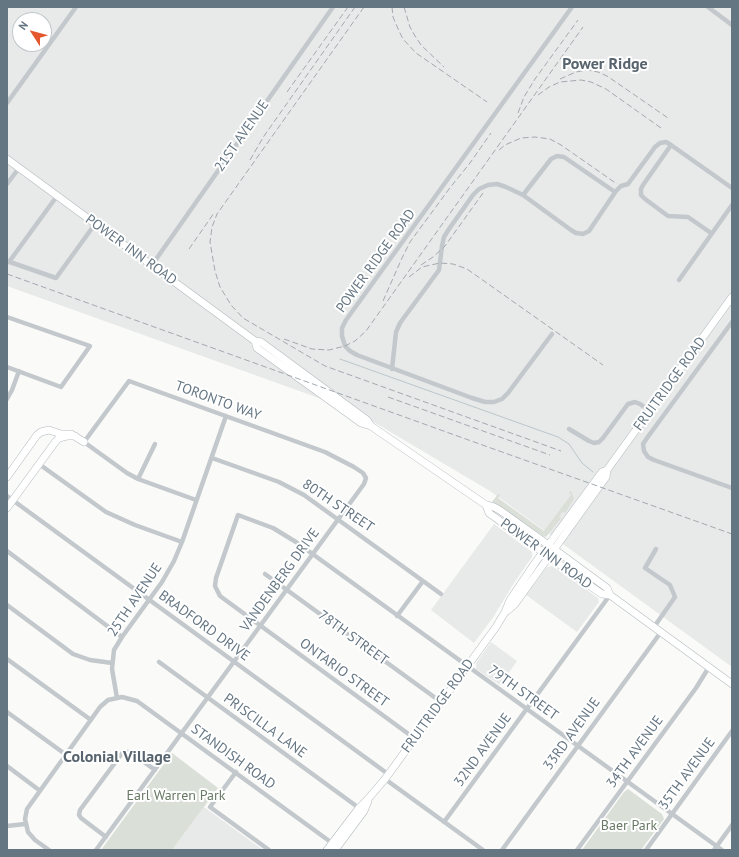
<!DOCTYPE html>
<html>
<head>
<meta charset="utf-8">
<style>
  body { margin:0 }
  #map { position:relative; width:739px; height:857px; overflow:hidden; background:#fafaf8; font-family:"PT Sans",sans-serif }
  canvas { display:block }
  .frame { position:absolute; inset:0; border:8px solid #657683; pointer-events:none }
  .north { position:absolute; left:12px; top:12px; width:40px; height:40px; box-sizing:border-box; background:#fff; border:1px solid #c1c8cd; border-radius:50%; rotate:306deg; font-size:11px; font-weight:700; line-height:16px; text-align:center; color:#657683 }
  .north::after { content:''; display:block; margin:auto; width:14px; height:18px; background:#e4572e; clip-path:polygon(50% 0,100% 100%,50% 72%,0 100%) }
</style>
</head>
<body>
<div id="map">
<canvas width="739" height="857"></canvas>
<div class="frame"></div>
<div class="north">N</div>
</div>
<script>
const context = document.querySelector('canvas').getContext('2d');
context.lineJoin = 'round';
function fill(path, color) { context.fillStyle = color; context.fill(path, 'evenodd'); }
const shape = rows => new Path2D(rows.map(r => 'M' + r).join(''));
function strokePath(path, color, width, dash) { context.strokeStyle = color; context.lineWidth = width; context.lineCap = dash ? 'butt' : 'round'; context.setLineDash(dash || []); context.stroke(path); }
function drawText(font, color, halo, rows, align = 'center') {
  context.font = font + ' "PT Sans",sans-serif'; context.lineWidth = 4; context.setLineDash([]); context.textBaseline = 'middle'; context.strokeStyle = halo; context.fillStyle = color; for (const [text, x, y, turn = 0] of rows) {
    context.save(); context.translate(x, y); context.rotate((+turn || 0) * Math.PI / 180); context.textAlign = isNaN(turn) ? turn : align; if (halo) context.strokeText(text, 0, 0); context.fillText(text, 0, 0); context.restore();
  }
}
const built = shape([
  [7,7,732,7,732,667,490,491,355,411,7,286],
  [20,20,44,20,44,44,20,44],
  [494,524,532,552,532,557,514,583,494,616,474,643,431,610],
  [553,566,598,598,599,602,577,632,526,595,547,567],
  [491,642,517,661,500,685,476,669,476,663],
  [204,807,263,850,172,850]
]);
const green = shape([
  [571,491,574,499,565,513,562,512,559,517,561,518,546,537,543,536,492,502,498,494,500,495,498,498,544,531,571,495,569,492],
  [172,753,218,788,172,850,101,850],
  [628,789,662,814,664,819,641,850,582,850,624,792]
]);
const stream = shape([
  [340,359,558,437,569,444,582,463,593,472]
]);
const street = shape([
  [708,7,732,25],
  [7,103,76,7],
  [671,145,643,185,641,189,641,195,645,199,668,216,688,217,711,233],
  [7,184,19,168],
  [523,195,551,159,557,156,564,157,615,192],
  [7,261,56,278,95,224],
  [9,262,57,196],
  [152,265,333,7],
  [679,280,732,205],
  [7,317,90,346,61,387,7,367],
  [732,322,647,438,643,444,644,451,648,457,654,460,732,488],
  [552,334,508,393,502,399,494,402,485,402,472,398,357,355,350,351,345,346,342,336,342,328,346,320,572,7],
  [392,369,396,332,400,323,439,270,442,246,444,237,449,229,473,195,479,189,488,185,497,184,506,187,523,195,571,230,576,233,583,234,589,231,616,191,621,186,628,184,655,147,660,143,666,142,671,145,732,188],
  [7,399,12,390,19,371],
  [569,429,589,441,594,443,599,442,603,438,628,404,635,402,640,404,650,411],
  [212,458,279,482,304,495,441,594],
  [39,464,106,512,135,525,182,542],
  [138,479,155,444],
  [7,496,388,774],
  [7,551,122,637],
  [265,574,441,702],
  [7,605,73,654,90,660,112,663],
  [397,616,423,581],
  [654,627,675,597,670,585,645,568,656,549],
  [7,659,91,720],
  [159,662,359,808],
  [117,698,112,669,114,650,122,637,162,582,174,561,182,542,226,416],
  [7,712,65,754],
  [414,738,220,596,215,586,216,578,238,515,273,528,296,542,722,850],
  [7,766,39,790],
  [236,772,210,807,269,850],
  [385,779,483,850],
  [444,822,610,595],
  [7,826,25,824],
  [106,837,81,818,79,815,80,810,123,752,130,752,155,770],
  [49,850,35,840,28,832,25,819,27,809,100,707,108,700,122,697,137,701,332,843],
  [96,850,364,484,366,478,363,473,354,467,325,452,129,381,84,442,127,473,138,479,196,500],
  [502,850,661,632],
  [577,850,696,688,709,667],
  [646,850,732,731],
  [714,850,732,825]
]);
const secondary = shape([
  [7,159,255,341,261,342,367,420,371,426,486,505,494,507,501,511,554,549,607,588,610,595],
  [255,341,257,348,361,423,371,426],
  [7,477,37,435,41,432,49,430,61,434,71,434,84,442],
  [486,505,489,513,574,575,602,594,610,595,732,684],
  [7,508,56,441,59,438,67,436,75,436],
  [507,611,515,604,606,477,607,470,732,297],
  [327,850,359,808,368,799,385,779,496,627,505,612,510,600,535,563,602,472,607,470],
  [335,850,364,811,368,801]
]);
const rail = shape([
  [364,7,217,214,212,227,210,242,215,271,220,287,231,305,243,318,325,366,561,451],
  [392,7,393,17,399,31,403,39,416,53,487,102],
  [404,7,410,27,415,36,421,45,444,67],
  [560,79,576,72,587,70,598,72,607,76,668,118],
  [287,92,348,7],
  [538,95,549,87,560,82,581,80,591,82,606,89,661,128],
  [518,113,524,97,535,79,578,20],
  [499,150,505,145,521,138,535,137,550,139,561,145,617,184],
  [250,160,264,136,355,7],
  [189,249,214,213],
  [421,265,433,257,445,246,483,193],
  [7,274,488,447,732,534],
  [409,277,422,267,440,263,453,264,467,269,603,365],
  [383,301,402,258,410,242,449,189,470,163,491,133],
  [284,339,312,349,329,350,345,346,355,341,366,331,583,27],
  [388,397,550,455]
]);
const streetNames = [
  ["21ST AVENUE",242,136,-55],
  ["POWER INN ROAD",131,250,36],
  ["POWER RIDGE ROAD",376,261,-54],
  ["FRUITRIDGE ROAD",670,384,-54],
  ["TORONTO WAY",218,401,20],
  ["80TH STREET",338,506,34],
  ["POWER INN ROAD",546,554,36],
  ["VANDENBERG DRIVE",280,580,-54],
  ["25TH AVENUE",135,600,-56],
  ["BRADFORD DRIVE",204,626,36],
  ["78TH STREET",353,638,36],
  ["ONTARIO STREET",344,673,36],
  ["79TH STREET",523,693,36],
  ["FRUITRIDGE ROAD",438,706,-54],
  ["PRISCILLA LANE",265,726,36],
  ["33RD AVENUE",572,734,-54],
  ["32ND AVENUE",483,750,-54],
  ["34TH AVENUE",635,752,-54],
  ["STANDISH ROAD",233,757,36],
  ["35TH AVENUE",687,774,-54]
];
const parkNames = [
  ["Earl Warren Park",176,796],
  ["Baer Park",629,826]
];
const quarterNames = [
  ["Power Ridge",605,64],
  ["Colonial Village",117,757]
];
fill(built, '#e8e9e9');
fill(green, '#dadfd7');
strokePath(stream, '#bbc7cb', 1);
strokePath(secondary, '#b3babf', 8);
strokePath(street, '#c3c8cc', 4.5);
strokePath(secondary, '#fff', 7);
strokePath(rail, '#a2aab0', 1, [6, 3]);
drawText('14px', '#657683', '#fff', streetNames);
drawText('14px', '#687a64', '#fff', parkNames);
drawText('bold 16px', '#57646e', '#fff', quarterNames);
</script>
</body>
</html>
